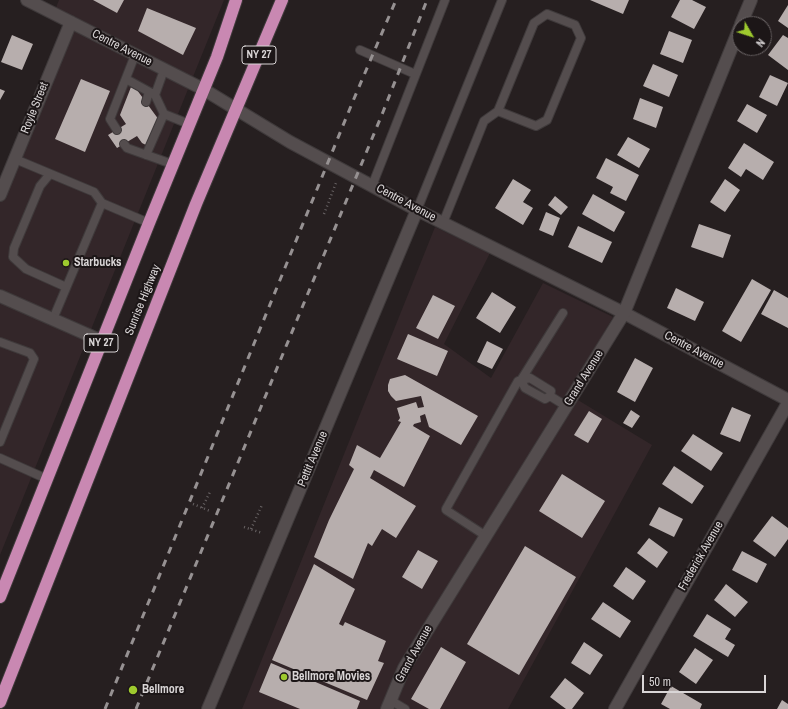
<!DOCTYPE html>
<html>
<head>
<meta charset="utf-8">
<style>
  body { margin:0 }
  #map { position:relative; width:788px; height:709px; overflow:hidden; background:#261f20; font-family:"Archivo Narrow",sans-serif }
  canvas { display:block }
  .north { position:absolute; left:732px; top:16px; width:40px; height:40px; box-sizing:border-box; background:#1c1617; border:1px solid #686263; border-radius:50%; rotate:129deg; font-size:11px; font-weight:700; line-height:16px; text-align:center; color:#d9d5d6 }
  .north::after { content:''; display:block; margin:auto; width:14px; height:18px; background:#9eca2e; clip-path:polygon(50% 0,100% 100%,50% 72%,0 100%) }
  .scale { position:absolute; left:642px; top:675px; width:124px; height:18px; box-sizing:border-box; border:2px solid #d9d5d6; border-top:0; padding-left:5px; font-size:12px; line-height:14px; white-space:nowrap; color:#d9d5d6; -webkit-text-stroke:3px #1c1617; paint-order:stroke }
</style>
</head>
<body>
<div id="map">
<canvas width="788" height="709"></canvas>
<div class="north">N</div>
<div class="scale">50 m</div>
</div>
<script>
const context = document.querySelector('canvas').getContext('2d');
context.lineJoin = 'round';
function fill(path, color) { context.fillStyle = color; context.fill(path, 'evenodd'); }
const shape = rows => new Path2D(rows.map(r => 'M' + r).join(''));
function strokePath(path, color, width, dash) { context.strokeStyle = color; context.lineWidth = width; context.lineCap = dash ? 'butt' : 'round'; context.setLineDash(dash || []); context.stroke(path); }
function drawText(font, color, halo, rows, align = 'center') {
  context.font = font + ' "Archivo Narrow",sans-serif'; context.lineWidth = 4; context.setLineDash([]); context.textBaseline = 'middle'; context.strokeStyle = halo; context.fillStyle = color; for (const [text, x, y, turn = 0] of rows) {
    context.save(); context.translate(x, y); context.rotate((+turn || 0) * Math.PI / 180); context.textAlign = isNaN(turn) ? turn : align; if (halo) context.strokeText(text, 0, 0); context.fillText(text, 0, 0); context.restore();
  }
}
const built = shape([
  [59,0,224,0,0,555,0,196,72,19,55,10],
  [435,227,490,253,444,344,491,378,543,283,613,317,568,394,652,445,508,709,242,709]
]);
const building = shape([
  [93,0,124,0,117,13],
  [590,0,629,0,623,14],
  [680,0,692,0,706,7,694,29,671,17],
  [788,5,788,28,778,21],
  [147,8,196,28,183,55,138,31],
  [669,31,692,40,683,63,660,54],
  [12,35,33,44,22,70,1,62],
  [783,35,788,38,788,70,768,55],
  [653,64,678,75,669,97,643,86],
  [770,75,788,83,777,106,759,97],
  [81,79,110,91,85,152,55,139],
  [131,87,137,90,159,120,148,146,142,143,137,136,117,148,108,135,126,124,120,115],
  [0,89,5,91,0,100],
  [640,98,663,107,656,128,633,119],
  [747,104,767,115,757,133,737,121],
  [628,137,650,149,639,168,617,155],
  [744,143,774,162,763,180,746,169,741,177,728,168],
  [606,158,639,175,626,201,610,193,613,187,596,178],
  [513,179,531,190,523,202,533,208,523,225,495,208],
  [725,179,740,190,725,212,710,202],
  [593,194,625,212,614,232,582,214],
  [555,196,568,207,561,215,548,205],
  [546,212,560,218,553,236,539,230],
  [699,224,731,235,723,258,691,247],
  [578,226,612,242,602,263,568,247],
  [752,279,771,290,741,342,722,331],
  [676,288,704,302,695,321,667,308],
  [774,290,788,298,788,328,761,314],
  [492,292,516,307,500,333,476,318],
  [433,295,455,306,438,339,416,328],
  [408,334,448,351,437,376,397,359],
  [487,341,503,349,492,369,477,362],
  [635,358,653,368,635,402,617,392],
  [405,375,478,416,461,445,429,427,425,414,420,416,421,422,414,424,413,426,430,436,404,487,374,470,370,478,416,506,396,538,382,529,372,546,368,543,353,579,314,557,329,520,354,469,349,465,357,445,380,458,401,422,398,421,400,418,397,408,416,402,418,408,424,407,421,396,396,401,391,396,388,391,388,385,390,379],
  [732,407,751,415,740,442,720,434],
  [631,410,640,416,632,428,623,423],
  [589,411,602,419,588,443,574,435],
  [693,434,723,453,711,471,681,451],
  [674,466,704,486,692,504,662,484],
  [562,474,605,501,582,538,539,511],
  [659,507,683,519,674,537,649,525],
  [772,516,788,528,788,539,775,557,753,541],
  [649,538,668,552,657,568,637,553],
  [525,546,576,577,519,675,467,644],
  [418,550,438,561,422,589,402,577],
  [742,551,767,564,757,583,732,570],
  [314,564,355,589,339,624,343,626,345,622,386,641,378,661,384,663,367,700,272,660],
  [626,567,646,581,633,600,613,586],
  [726,584,748,602,735,617,714,600],
  [603,602,631,621,620,638,591,619],
  [707,614,731,629,725,639,735,645,728,657,693,636],
  [584,642,603,655,590,675,571,663],
  [441,647,466,662,440,709,429,709,411,699],
  [695,648,713,660,696,684,679,672],
  [271,663,360,701,357,709,300,709,259,692],
  [565,678,584,693,572,709,566,709,550,697],
  [671,686,702,704,700,709,670,709,661,704],
  [782,700,788,704,788,709,777,709]
]);
const path = shape([
  [324,214,336,183],
  [193,504,210,511],
  [202,508,210,492],
  [244,527,262,533],
  [251,529,262,505]
]);
const lane = shape([
  [360,50,415,74],
  [126,79,155,95,164,114,189,124],
  [155,95,164,70],
  [146,102,149,92],
  [117,130,110,119,135,55],
  [124,144,127,148,172,164],
  [146,155,164,114],
  [15,159,94,192,102,203,149,223],
  [50,174,40,186,14,248,13,257,26,269,66,287],
  [372,186,445,0],
  [417,210,502,0],
  [443,223,484,121,498,111,534,23,547,14,575,25,581,38,547,120,536,126,498,111],
  [53,319,102,203],
  [0,342,30,353,34,359,0,442],
  [530,378,551,391,550,396,545,399,525,388,521,380,530,378],
  [550,396,566,406],
  [0,458,47,479],
  [486,536,446,510,446,509,518,381,521,380,563,313],
  [390,700,405,709]
]);
const street = shape([
  [27,0,203,89,290,142,417,210,624,313,788,400],
  [0,195,71,22],
  [0,296,102,341],
  [208,709,417,210],
  [615,709,788,403]
]);
const secondary = shape([
  [741,24,751,0],
  [387,709,404,668,624,313,740,27]
]);
const highway = shape([
  [0,597,149,223,217,57,236,0],
  [0,702,196,204,282,0]
]);
const rail = shape([
  [105,709,353,101,396,0],
  [136,709,383,112,427,0]
]);
const markers = [
  [66,263,4,"#9eca2e"],
  [284,677,4,"#9eca2e"],
  [133,690,5,"#9eca2e"]
];
const shields = [
  [259,55,34],
  [101,343,34]
];
const shieldNames = [
  ["NY 27",259,55],
  ["NY 27",101,343]
];
const streetNames = [
  ["Centre Avenue",122,48,27],
  ["Royle Street",35,108,-68],
  ["Centre Avenue",406,203,28],
  ["Sunrise Highway",143,300,-68],
  ["Centre Avenue",694,350,28],
  ["Grand Avenue",584,378,-58],
  ["Pettit Avenue",313,459,-67],
  ["Frederick Avenue",701,556,-60],
  ["Grand Avenue",414,654,-61]
];
const poiNames = [
  ["Starbucks",74,263],
  ["Bellmore Movies",292,677],
  ["Bellmore",142,690]
];
fill(built, '#332629');
fill(building, '#b7aead');
strokePath(lane, '#3f3a3b', 10);
strokePath(street, '#3f3a3b', 14);
strokePath(secondary, '#3f3a3b', 14);
strokePath(highway, '#3f3a3b', 14);
strokePath(path, '#686364', 2.5, [1, 3]);
strokePath(lane, '#544d4e', 8);
strokePath(street, '#544d4e', 12);
strokePath(secondary, '#544d4e', 12);
strokePath(highway, '#c988b2', 12);
strokePath(rail, '#969192', 3, [7, 7]);
for (const [x, y, r, color] of markers) { const dot = new Path2D(); dot.arc(x, y, r, 0, 2 * Math.PI); context.fillStyle = color; context.fill(dot); strokePath(dot, '#1c1617', 1.5); }
for (const [x, y, w] of shields) { const box = new Path2D(); box.roundRect(x - w / 2, y - 9, w, 18, 3); context.fillStyle = '#1c1617'; context.fill(box); strokePath(box, '#d9d5d6', 1); }
drawText('bold 11px', '#d9d5d6', null, shieldNames);
drawText('12px', '#d9d5d6', '#1c1617', streetNames);
drawText('bold 12px', '#d9d5d6', '#1c1617', poiNames, 'left');
</script>
</body>
</html>
